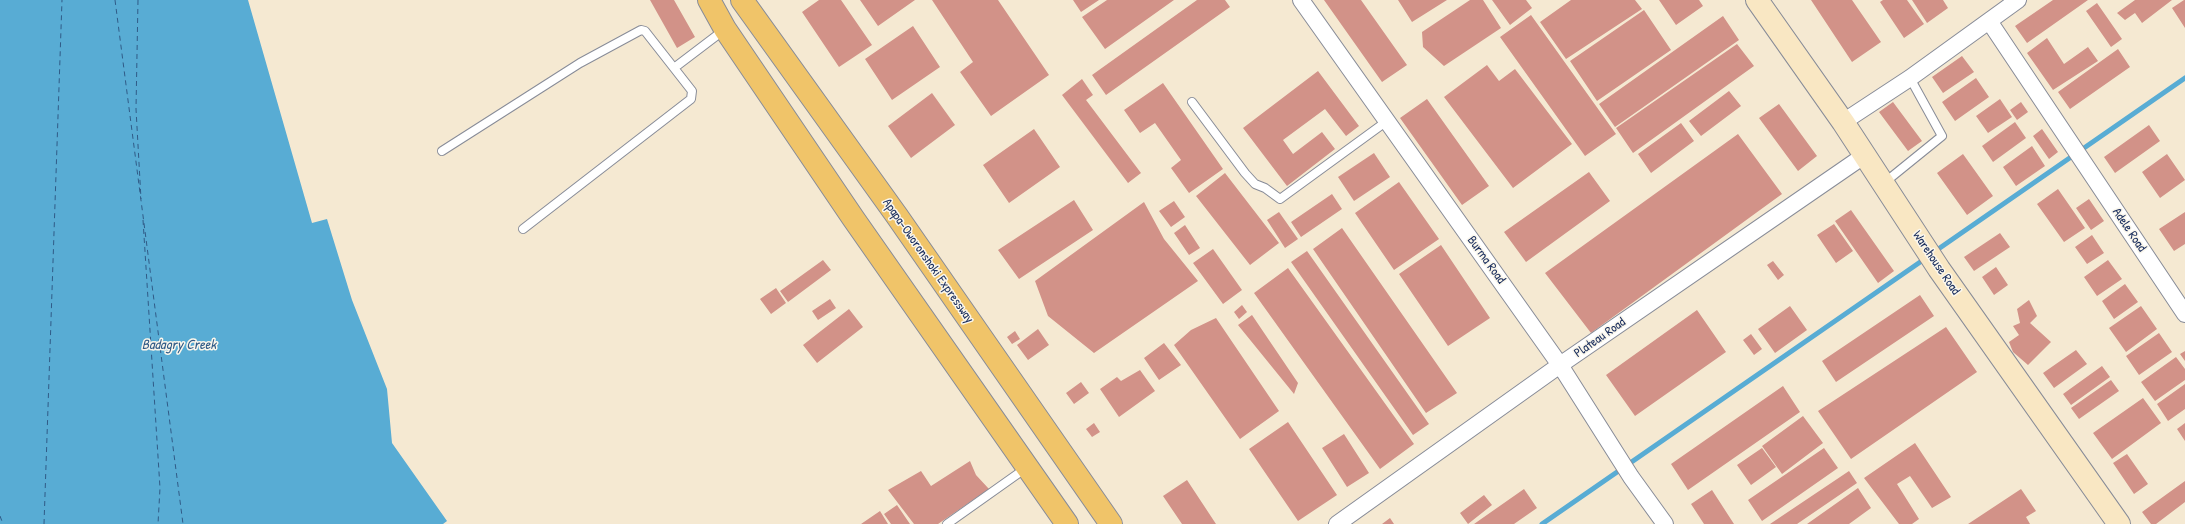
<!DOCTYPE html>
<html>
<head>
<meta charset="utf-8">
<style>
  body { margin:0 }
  canvas { display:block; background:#f5e9d2 }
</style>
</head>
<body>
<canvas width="2185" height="524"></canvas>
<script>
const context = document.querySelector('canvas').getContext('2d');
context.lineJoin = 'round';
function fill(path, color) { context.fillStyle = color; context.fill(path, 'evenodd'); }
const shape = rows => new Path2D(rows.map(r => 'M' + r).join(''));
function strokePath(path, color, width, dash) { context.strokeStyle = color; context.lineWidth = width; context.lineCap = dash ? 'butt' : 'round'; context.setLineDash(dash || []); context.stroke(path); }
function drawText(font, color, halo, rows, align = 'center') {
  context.font = font + ' "Patrick Hand",sans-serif'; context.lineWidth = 3; context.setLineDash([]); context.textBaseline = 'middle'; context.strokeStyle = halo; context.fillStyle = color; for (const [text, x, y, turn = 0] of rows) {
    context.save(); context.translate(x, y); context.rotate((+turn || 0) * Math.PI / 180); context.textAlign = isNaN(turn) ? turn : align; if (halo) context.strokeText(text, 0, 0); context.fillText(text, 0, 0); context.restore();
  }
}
const water = shape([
  [0,0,248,0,312,223,327,219,352,300,387,389,392,443,447,521,443,524,0,524]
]);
const stream = shape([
  [1934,252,2185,78],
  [1542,524,1926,258]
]);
const ferry = shape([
  [115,0,183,524],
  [138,0,136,109,141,199],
  [143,220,160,488,158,524],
  [0,516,3,524],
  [44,524,62,0]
]);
const building = shape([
  [650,0,674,0,695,37,677,48],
  [819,0,841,0,872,45,839,67,802,12],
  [860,0,915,0,878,26],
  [932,0,998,0,1049,75,991,116,960,72,973,62],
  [1073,0,1099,0,1081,12],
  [1107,0,1174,0,1105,49,1082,17],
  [1197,0,1225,0,1230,7,1106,95,1092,75],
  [1324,0,1361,0,1407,65,1382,82],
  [1398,0,1447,0,1412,22],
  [1470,0,1483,0,1501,28,1444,66,1423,47,1422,32],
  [1492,0,1526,0,1532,8,1510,25],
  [1571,0,1635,0,1642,9,1566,59,1540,22],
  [1659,0,1699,0,1703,6,1676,25],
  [1811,0,1852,0,1881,42,1852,62],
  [1883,0,1907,0,1924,24,1904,38,1880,2],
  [1912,0,1943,0,1948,8,1927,23],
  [2053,0,2088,0,2027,43,2015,26],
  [2135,0,2172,0,2142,23,2135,13,2125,20,2117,13],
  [2184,0,2185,0,2185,28,2172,8],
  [2097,3,2122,39,2111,47,2086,11],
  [1644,10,1671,50,1597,101,1570,61],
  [1531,15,1616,134,1585,156,1500,37],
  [1723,16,1739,40,1615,127,1599,104],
  [913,26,940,67,892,100,865,59],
  [2047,38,2064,64,2088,47,2098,61,2053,90,2027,53],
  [1737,44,1754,66,1633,153,1616,128],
  [2118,49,2130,67,2070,109,2058,92],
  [1962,56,1974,72,1943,93,1932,77],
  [1487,65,1499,81,1515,69,1572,144,1513,188,1444,97],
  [1318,71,1359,126,1346,136,1325,109,1283,140,1293,154,1322,132,1335,149,1287,186,1243,128],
  [1976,78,1989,97,1955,121,1942,102],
  [1082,79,1093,95,1086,100,1141,173,1128,183,1062,95],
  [1163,83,1223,169,1189,193,1171,168,1181,160,1155,123,1140,133,1124,110],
  [1729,91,1741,106,1701,136,1689,121],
  [932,93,955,125,911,158,888,126],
  [1427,99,1489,186,1462,205,1400,118],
  [2000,99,2012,117,1988,133,1976,116],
  [1893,102,1922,141,1908,151,1879,112],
  [2021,102,2028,112,2017,120,2010,110],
  [1779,104,1817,156,1798,171,1759,118],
  [2015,122,2026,138,1993,162,1982,146],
  [1681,123,1694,141,1651,173,1638,154],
  [2149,125,2160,141,2115,173,2104,157],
  [1034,129,1060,167,1009,203,983,165],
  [2042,129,2058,152,2049,159,2033,136],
  [1738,134,1782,194,1591,333,1545,273],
  [2032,146,2045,166,2016,186,2003,167],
  [1374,153,1390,177,1354,201,1338,177],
  [1963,154,1993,196,1967,215,1937,173],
  [2167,154,2185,180,2160,198,2142,172],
  [1589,172,1610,201,1526,262,1504,232],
  [1225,173,1279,243,1250,265,1196,196],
  [1399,182,1439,239,1394,270,1355,213],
  [2058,189,2085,228,2064,242,2037,204],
  [1332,194,1342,209,1301,237,1291,222],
  [2089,199,2104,221,2091,230,2076,208],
  [1074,200,1093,230,1019,279,998,250],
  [1174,201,1185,217,1171,227,1159,211],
  [1144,202,1164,239,1198,281,1094,353,1048,316,1035,281],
  [1851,210,1894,271,1878,283,1835,221],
  [1279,212,1298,239,1285,248,1267,220],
  [2185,212,2185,244,2174,251,2159,229],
  [1834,224,1853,251,1836,263,1817,235],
  [1185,225,1200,248,1189,255,1174,233],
  [1342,228,1457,393,1426,413,1313,249],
  [2000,233,2010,247,1974,271,1964,257],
  [2092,235,2104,253,2087,264,2075,247],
  [1441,245,1490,318,1448,346,1399,274],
  [1213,249,1242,290,1223,304,1193,263],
  [1307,251,1429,424,1413,435,1291,262],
  [823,260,831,270,788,302,780,291],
  [2108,260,2122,279,2097,296,2084,277],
  [1773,261,1784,275,1778,280,1767,265],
  [1996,267,2008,285,1994,295,1982,277],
  [1288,268,1414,444,1380,469,1254,293],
  [2125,284,2138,302,2114,319,2102,301],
  [776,288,786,303,771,314,760,299],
  [1920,295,1934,316,1836,382,1822,361],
  [830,299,836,308,818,320,812,311],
  [2029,300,2037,316,2030,323,2051,342,2028,365,2013,352,2009,342,2019,335,2013,326,2020,323,2017,309],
  [1242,305,1247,312,1239,319,1234,312],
  [1790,306,1807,330,1775,353,1758,329],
  [2141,306,2157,329,2126,352,2109,328],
  [849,309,863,327,817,363,803,345],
  [1697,310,1726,352,1635,416,1606,375],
  [1252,315,1298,383,1294,394,1238,325],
  [1216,318,1279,411,1240,439,1174,345,1191,330],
  [1946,327,1977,372,1851,459,1818,411],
  [1038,329,1049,345,1028,360,1017,345],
  [1015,331,1020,339,1012,344,1007,337],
  [2159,333,2172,352,2139,375,2126,356],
  [1751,334,1762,349,1754,355,1743,340],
  [1164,343,1181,365,1159,380,1144,358],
  [2076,350,2087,364,2054,388,2043,373],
  [2185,351,2185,361,2180,354],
  [2176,357,2185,369,2185,380,2155,401,2141,382],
  [2102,366,2110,377,2071,405,2063,394],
  [1140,370,1155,391,1119,417,1100,389,1117,377,1121,381],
  [2111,380,2119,391,2079,419,2071,408],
  [1081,382,1089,393,1074,404,1066,393],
  [2185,384,2185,409,2168,421,2157,404],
  [1783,386,1800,412,1688,490,1671,464],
  [2143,398,2161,423,2112,459,2093,433],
  [1803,416,1823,443,1782,474,1762,446],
  [1288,422,1337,495,1298,521,1249,449],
  [1094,423,1100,432,1092,437,1086,429],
  [2185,423,2185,441,2177,429],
  [1344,434,1369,473,1347,487,1322,448],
  [1915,443,1951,497,1932,508,1910,476,1897,484,1919,519,1912,524,1899,524,1864,478],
  [1762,448,1776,467,1751,485,1737,465],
  [1824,448,1838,468,1762,521,1748,500],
  [2127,454,2148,484,2134,494,2113,463],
  [970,461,976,475,989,489,938,524,914,524,888,490,921,471,931,486],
  [1849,471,1857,483,1797,524,1770,524],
  [1187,480,1216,524,1182,524,1163,496],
  [2185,481,2185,502,2156,524,2151,524,2142,512],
  [1858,488,1871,508,1849,524,1807,524],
  [1524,489,1537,508,1514,524,1474,524],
  [2021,489,2036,511,2026,517,2030,524,1968,524],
  [1712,490,1734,524,1704,524,1691,504],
  [1484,495,1492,505,1468,524,1460,513],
  [897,505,910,524,891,524,884,514],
  [880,511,888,524,861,524],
  [1390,518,1394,524,1382,524]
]);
const lane = shape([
  [1192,102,1245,173,1255,184,1265,188,1280,199,1387,121],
  [442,151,580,63,641,30,645,31,674,68],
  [1884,183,1942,136,1910,78],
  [523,229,691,99,692,91,674,68,724,30],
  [947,524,1026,468]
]);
const street = shape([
  [1301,0,1560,365,1631,477,1665,524],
  [1989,21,2185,314],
  [1843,122,1910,78,2018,0],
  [1337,524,1560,365,1865,155]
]);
const secondary = shape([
  [1757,0,1843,122,1939,269,2119,524]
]);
const primary = shape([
  [709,0,725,29,853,218,1067,524],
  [742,0,897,216,1111,524]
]);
const streetNames = [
  ["Adele Road",2129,230,56],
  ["Burma Road",1486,260,54],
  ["Apapa-Oworonshoki Expressway",928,261,55],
  ["Warehouse Road",1936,263,56],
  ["Plateau Road",1600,338,-35]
];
const waterNames = [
  ["Badagry Creek",179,345]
];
fill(water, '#58acd4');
strokePath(stream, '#58acd4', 5);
strokePath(ferry, '#305b87', 1, [5, 4]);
fill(building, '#d29288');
strokePath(lane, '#888c98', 10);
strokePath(street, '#888c98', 18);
strokePath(secondary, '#888c98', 24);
strokePath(primary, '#888c98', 24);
strokePath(lane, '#fff', 8);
strokePath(street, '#fff', 16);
strokePath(secondary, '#f9e7c3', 22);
strokePath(primary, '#f0c469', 22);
drawText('13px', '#1b2f5e', '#fbf7ec', streetNames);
drawText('italic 14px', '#305b87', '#fbf7ec', waterNames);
</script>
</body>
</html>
